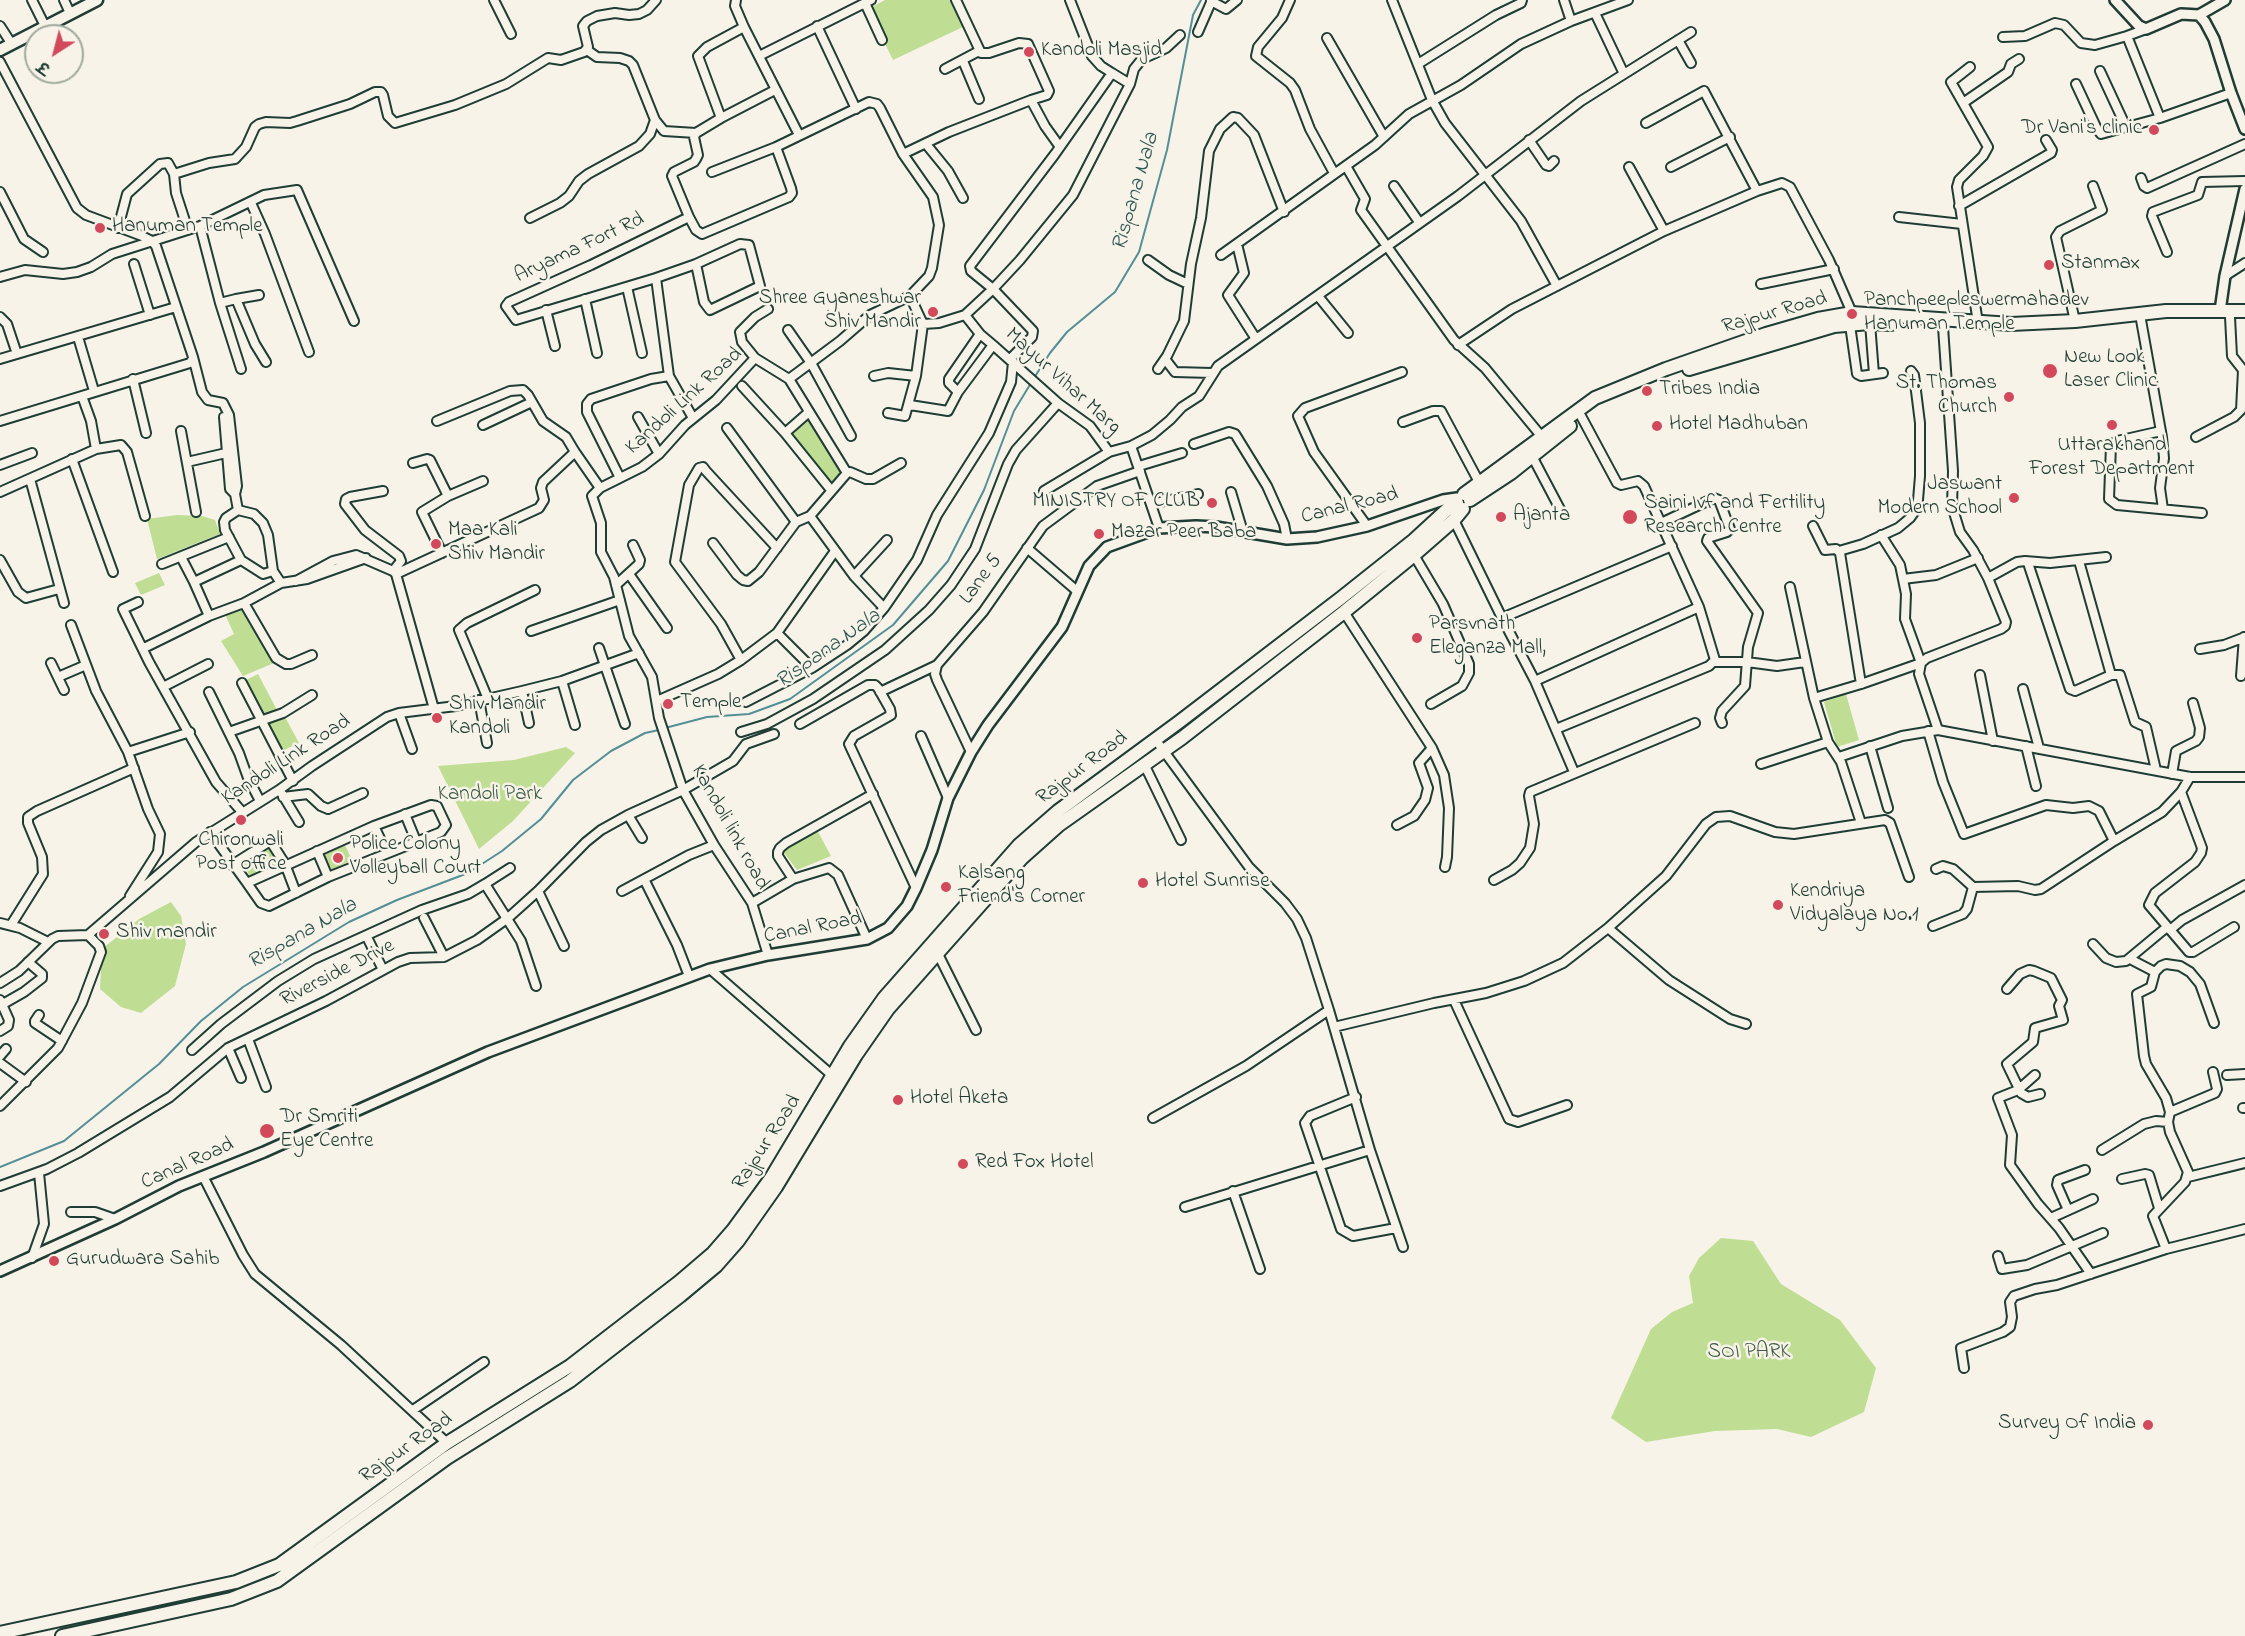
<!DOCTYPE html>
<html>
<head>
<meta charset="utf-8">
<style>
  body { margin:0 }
  #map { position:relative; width:2245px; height:1636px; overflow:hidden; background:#f7f3e8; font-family:"Indie Flower","Playpen Sans Deva",sans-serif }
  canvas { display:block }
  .north { position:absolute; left:24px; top:24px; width:60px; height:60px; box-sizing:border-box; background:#f7f3e8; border:2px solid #a1aaa0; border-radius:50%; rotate:216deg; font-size:16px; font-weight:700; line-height:24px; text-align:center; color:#1f3d34 }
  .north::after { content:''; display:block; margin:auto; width:21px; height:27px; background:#d1495b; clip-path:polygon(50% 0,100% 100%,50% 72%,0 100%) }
</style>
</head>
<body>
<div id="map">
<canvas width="2245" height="1636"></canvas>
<div class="north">उ</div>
</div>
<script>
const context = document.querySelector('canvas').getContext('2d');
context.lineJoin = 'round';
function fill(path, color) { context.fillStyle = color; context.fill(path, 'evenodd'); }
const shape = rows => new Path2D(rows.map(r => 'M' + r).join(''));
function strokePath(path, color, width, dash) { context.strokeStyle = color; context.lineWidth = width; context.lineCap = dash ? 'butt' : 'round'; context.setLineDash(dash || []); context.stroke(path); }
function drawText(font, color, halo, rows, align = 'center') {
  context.font = font + ' "Indie Flower",sans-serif'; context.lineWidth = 5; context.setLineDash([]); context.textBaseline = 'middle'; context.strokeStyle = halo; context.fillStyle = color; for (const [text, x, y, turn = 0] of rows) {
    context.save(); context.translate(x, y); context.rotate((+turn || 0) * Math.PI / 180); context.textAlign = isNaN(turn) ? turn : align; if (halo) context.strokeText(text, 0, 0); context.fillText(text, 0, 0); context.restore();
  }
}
const green = shape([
  [885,0,952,0,965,26,893,60,868,9],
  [809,417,841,473,831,484,790,434],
  [177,515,202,516,215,520,220,534,157,559,147,519],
  [159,573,165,585,141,595,135,583],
  [240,608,274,663,243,676,221,641,234,634,225,614],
  [258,674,277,710,263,717,244,681],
  [1846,694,1859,740,1837,747,1824,702],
  [284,715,299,743,282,751,267,724],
  [566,747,575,753,513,821,479,849,438,766,514,760],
  [817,830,831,856,797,870,782,850],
  [269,844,280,863,250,876,241,862],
  [345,845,352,860,332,870,324,855],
  [171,902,181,916,186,944,175,986,141,1013,121,1007,100,989,102,949,139,919],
  [1721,1238,1753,1241,1781,1284,1840,1320,1876,1368,1864,1412,1811,1437,1777,1429,1715,1431,1646,1442,1611,1418,1651,1329,1672,1312,1693,1303,1689,1276,1699,1258]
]);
const stream = shape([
  [1034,378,1050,353,1067,332,1115,292,1139,252,1167,150,1193,15,1201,0],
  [665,728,707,717,749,714,790,699,893,625,948,561,984,490,1014,411,1031,383],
  [0,1167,64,1141,159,1064,201,1021,243,987,349,922,397,900,468,873,502,851,541,819,573,780,611,751,645,733,659,730]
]);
const minor = shape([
  [32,0,45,26],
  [64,0,70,13],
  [494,0,511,34],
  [736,0,735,6,744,27,799,135],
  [956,0,981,53,989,53,1019,43,1028,44,1049,91,1047,95,1031,100],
  [1070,0,1092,56,1101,66,1112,73],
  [1290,0,1282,18,1258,47,1256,56,1290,83,1295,90,1310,129,1334,173],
  [1392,0,1432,100,1445,123,1521,221,1557,286],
  [1564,0,1571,21],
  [1211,1,1226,9,1237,0],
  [865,3,882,40],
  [1595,13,1624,74],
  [0,26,11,43],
  [817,26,856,109],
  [1198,32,1212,0],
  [2127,36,2160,118],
  [2003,37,2025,36,2055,23,2064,25,2081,43,2095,45,2127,36,2146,29],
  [1327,38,1384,137],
  [1678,40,1691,63],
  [587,50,597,57,620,58,629,61,633,65,655,120,664,131,696,133],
  [759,56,871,0],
  [963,61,979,99],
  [0,62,77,208,86,215,142,236,152,241,156,246,193,357,202,392,208,400,223,403,229,415,237,486,235,494],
  [1418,64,1496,15,1521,3,1522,0],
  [1970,67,1951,82,1988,147,1983,156,1959,180,1957,187,1978,323],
  [945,69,979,51],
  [2100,71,2126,127],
  [1130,84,1134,69,1142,59,1166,48,1180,35],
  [2076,84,2097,129,2101,134,2160,118,2231,93],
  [1963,103,2008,72,2011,64,2019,59],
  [721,118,775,90],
  [1646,123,1704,91,1757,191],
  [1529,140,1546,165,1549,166,1554,161],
  [926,144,948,171,963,198],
  [903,154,949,132,1031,100,1045,126,1060,147],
  [1346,166,1365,199,1361,210,1454,340,1485,368,1542,437],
  [1629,167,1664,231],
  [1671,167,1730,137],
  [712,172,776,147],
  [174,174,176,193,188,230],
  [2141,178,2144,186,2147,188,2245,144],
  [1394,186,1419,222],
  [0,192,24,239,43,252],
  [251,203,265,234,309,352],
  [1959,206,2051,153,2052,150,2046,140],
  [689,217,696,230,702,234,789,197,792,193,791,188,776,147,869,102,877,104,880,108,903,154,933,197,939,225,932,268,929,276,910,296,870,315,840,341,789,379],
  [1899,217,1962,224],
  [530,218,560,203,569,196,579,181,588,174,639,146,650,134,655,120],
  [200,226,220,303,236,299,255,344,266,362],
  [118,228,127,194,160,164,168,163,174,174,209,163,235,159,246,147,255,127,259,124,266,122,290,123,297,121,350,104,375,92,381,92,383,95,388,116,395,123,455,105,506,84,548,58,561,60,584,52,588,47,583,26,587,21,597,16,615,13,629,15,639,14,647,10,656,0],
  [1237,244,1244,273,1228,295,1256,339],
  [2167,252,2152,216,2153,212,2198,195,2202,182,2245,181],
  [1221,255,1375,145,1409,114,1461,85,1521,44,1571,21,1628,0],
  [1148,260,1169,275,1188,284],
  [134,264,150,315],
  [2225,276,2245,263],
  [0,277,25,270,63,274,77,272,91,267,112,254,200,226,264,195,297,190,354,321],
  [656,278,516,320,506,306,509,302,591,265,689,217,672,176,674,172,694,162,696,159,698,155,694,137,696,133,721,118,698,56,707,47,744,27],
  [1761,284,1834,269],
  [627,287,642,353],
  [910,296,923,324,939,323,965,315,993,289,1020,260,1073,195,1130,84,1112,73,1055,154,970,266,971,271,993,289,1033,331,1032,337,1010,359],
  [1318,296,1348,333],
  [236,299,259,295],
  [585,299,597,353],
  [220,303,241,369],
  [546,310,555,346],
  [965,315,980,334,993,345,1058,403,1090,426,1109,452,1131,446,1152,435,1170,420,1182,407,1199,396,1218,366,1458,196,1581,101,1691,32],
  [0,317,7,324,17,354],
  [2141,320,2162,437,2164,458,2160,488,2163,509],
  [2075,321,2056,237,2060,231,2102,210,2093,186],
  [1870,323,1874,374],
  [1850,325,1857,374,1861,376,1883,373],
  [788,330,811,363,851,436],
  [78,337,94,391],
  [1458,345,1512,309,1664,231,1757,191,1782,183,1790,187,1829,260,1852,313],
  [755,358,742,342,740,332,755,317,768,309],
  [0,359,176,307],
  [1165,359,1175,372,1212,373],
  [1158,369,1167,356,1184,321,1191,264,1201,218,1209,151,1220,129,1233,117,1238,118,1254,135,1284,212],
  [874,376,888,373,916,376,923,324],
  [133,379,146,433],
  [742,386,785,433],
  [958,392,949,383,949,379,980,334],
  [910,405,948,411,958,392,993,345],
  [809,412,785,433,831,490],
  [888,413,905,416,916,376],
  [224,417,230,489,235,494,238,510,254,514,263,523,268,535,273,571,281,583,307,579,366,558],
  [638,417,659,454],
  [693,418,669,376,656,278,696,264,704,302,710,310,760,286,749,245,740,244,696,264],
  [0,421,190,363,193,359],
  [437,421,510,391,523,390,528,395,543,421,566,437,575,452],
  [1403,422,1433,411,1441,411,1479,482],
  [483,425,532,402],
  [727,428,796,522],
  [181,431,196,512],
  [2161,431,2117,441,2111,445,2109,499,2117,505,2202,513],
  [2196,437,2234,417,2241,410,2243,370,2232,356,2230,317],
  [1194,444,1229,432,1235,434,1267,486,1284,524,1287,539],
  [1131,446,1159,528],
  [96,449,121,445,127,452,145,516],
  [1532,456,1561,511],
  [72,459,113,572],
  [187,462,226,453],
  [413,463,427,459,430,460,448,496],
  [0,465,32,453],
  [1139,466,1182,453],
  [620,478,587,412,587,404,591,399,651,379,669,376],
  [30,479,64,603],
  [383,491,350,497,346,499,345,504,365,530,399,556,401,561,393,571],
  [1044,491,1109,452],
  [0,492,96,449,91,421,82,396],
  [1231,492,1243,532],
  [1151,504,1198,494],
  [810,516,847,473,850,472,866,479,873,479,901,463],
  [1454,520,1502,618,1535,681,1574,772],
  [1661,523,1714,498,1719,500,1730,529,1727,532,1708,538,1707,541,1758,613,1748,647,1745,686,1722,711,1720,718,1722,723],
  [1367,526,1314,452,1298,416,1305,408,1402,372],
  [1813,526,1825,550,1836,549,1840,553,1861,684],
  [713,543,737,575,743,580,748,581,759,572,796,522,810,516,854,576,884,608,864,631,847,645,812,668,746,702],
  [1027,548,1077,591],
  [1839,551,1863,544,1898,528,1910,518,1915,511,1918,500,1920,476,1920,423,1914,375,1911,371],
  [442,553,422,512,448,496,483,481],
  [1414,555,1443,604,1469,664,1469,673,1462,686,1431,704],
  [181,557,194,582],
  [0,560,18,592,26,598,59,589],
  [241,560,263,574,273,571],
  [2025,561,2050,563,2106,557],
  [2079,561,2111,675],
  [162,564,229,537],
  [396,574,539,508,544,500,541,488,543,482,575,452,600,488],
  [629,574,667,628],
  [854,576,887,540],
  [1988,578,2017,562,2025,561,2028,563,2070,689,2075,691,2111,675,2120,675,2135,722,2146,727,2156,770],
  [1903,579,1936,575,1978,558],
  [296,581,333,561,356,555,393,571,396,574,434,709],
  [281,583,244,603,276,658,286,664,291,664,312,655],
  [616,585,639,564,640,560,633,545],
  [1790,587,1814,698,1828,742,1841,762,1861,823],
  [138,602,123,609,149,662,216,782,243,813],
  [884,608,917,560,937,515,989,433,1011,382,1013,362],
  [1344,612,1432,748,1444,775,1449,808,1447,857,1445,867],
  [209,616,194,582,241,560,225,530,224,522,226,518,238,510],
  [1502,618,1672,546],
  [71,625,96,691,128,752,148,809,160,834,158,852,130,896],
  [531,631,620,600],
  [777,633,812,668],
  [144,648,209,616,244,603],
  [599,648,625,724],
  [2200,649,2224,645,2245,637],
  [741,660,721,624,675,562,689,485,699,468,703,467,706,471,777,548],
  [1714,662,1747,662,1777,666,1805,662],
  [51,663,64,690],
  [1980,675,1993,741],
  [2241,676,2244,637],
  [58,677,86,665],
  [562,681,575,725],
  [1535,681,1699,607],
  [242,683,293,781],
  [163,687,208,664],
  [2023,689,2039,748],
  [522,691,529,723],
  [209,692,239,753,248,778,260,801],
  [880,692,937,665],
  [1814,698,1861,684,1921,663,1905,619,1906,594,1900,565,1881,535],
  [488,699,459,630,467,623,535,590],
  [479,700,487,743],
  [657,701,718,674,741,660,777,633,835,551],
  [399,713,412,749],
  [800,724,868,685,875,685,878,688,890,709,891,715,854,736,849,744,916,888],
  [1556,729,1709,666,1715,660,1699,607,1644,486,1638,481,1621,485,1617,483,1581,416],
  [1938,730,1919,674,1921,663,1927,658,2001,629,2005,626,2006,622,1988,578,1973,550,1960,532,1952,506,1953,471,1943,327],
  [1928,731,1943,782,1964,834,2046,805,2073,808,2089,806,2099,811,2114,841],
  [229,732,283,713,312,695],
  [741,732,767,724,813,699,885,650,929,610,951,585,975,549,1008,464,1016,450,1058,403],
  [921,736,948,798],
  [1155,739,1249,867,1285,903,1297,919,1306,938,1329,1010,1370,1150,1403,1247],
  [1870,746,1888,808],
  [2026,746,2036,786],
  [128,752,190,732],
  [971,752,937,680,935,674,937,665,983,612,1043,526,1097,486,1140,471],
  [1839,757,1902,736,1938,730,2190,777,2245,777],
  [1761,764,1828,742],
  [1143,765,1146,768,1181,840],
  [2172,774,2176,751,2196,741,2199,737,2200,728,2193,703],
  [2181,792,2202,848,2201,853,2195,862,2155,893,2149,905,2189,952,2193,952,2234,927],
  [282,794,299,822],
  [283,797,308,794,321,806,328,809,363,793],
  [405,814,416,841],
  [628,815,642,838],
  [1397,825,1414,816,1425,800,1428,788,1419,763,1432,748],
  [374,826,387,853],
  [210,832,247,883,374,826,431,805,437,806,446,825,441,832,328,877,269,906,261,903,247,883],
  [317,851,328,877],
  [232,865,267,843,271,842,285,864,296,893],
  [510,868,485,884,521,941,536,986],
  [1936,869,1943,866,1953,869,1973,887,2018,886,2035,890,2041,889,2114,841,2162,812,2181,792,2190,777],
  [644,879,677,945,689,976],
  [793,879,778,856,778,852,780,848,786,843,873,794],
  [1494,880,1512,870,1520,863,1530,848,1534,824,1529,796,1530,792,1695,723],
  [538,891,564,946],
  [622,891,689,855,714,845],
  [752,903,793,879,829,868,838,875,867,939],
  [424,918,444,957],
  [0,923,20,928,48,942],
  [11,925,43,874,42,857,28,823,28,817,37,811,134,768],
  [1933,926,1963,914,1967,909,1973,887],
  [1608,928,1669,980,1730,1019,1746,1024],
  [2170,930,2182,920,2245,885],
  [367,937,383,970],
  [2093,944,2106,958,2116,962,2126,961,2167,927],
  [937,952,976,1030],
  [768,955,752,903,714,845,683,790,659,718,652,677,629,636,614,577,601,552,601,523,592,496,600,488,642,467,659,454,685,425,716,400,755,358,789,379,847,473],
  [2130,959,2155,972],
  [710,969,833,1076],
  [0,983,19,971,52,939,58,936,88,935,196,842,279,790,312,766,387,717,399,713,456,706,522,691,562,681,639,653],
  [2007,989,2020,974,2029,970,2034,971,2051,978,2062,1000,2059,1006,2063,1020,2035,1028,2033,1042,2007,1064,2021,1093,2028,1097,2040,1094],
  [0,1000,9,1020,8,1026,0,1031],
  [1454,1000,1509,1119,1518,1122,1567,1105],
  [3,1004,24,992,42,978,42,974,28,962],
  [39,1015,35,1021,35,1023,62,1041],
  [1334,1027,1434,1003,1486,993,1524,981,1563,963,1608,928,1666,876,1706,824,1716,817,1730,816,1775,832,1794,834,1885,820,1890,823,1909,877],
  [248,1039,266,1087],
  [228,1048,241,1078],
  [192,1050,221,1024,278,981,314,959,422,910,468,894,485,884],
  [0,1056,6,1049],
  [0,1063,26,1082],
  [2035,1075,2018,1090,1998,1098,2012,1135,2010,1165,2038,1204,2059,1228,2091,1274],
  [2227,1075,2245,1074],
  [1356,1097,1310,1116,1305,1123,1341,1229,1353,1236,1396,1228],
  [0,1106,58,1048,82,1003,101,952,99,946,88,935],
  [2243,1108,2245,1108],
  [2170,1112,2215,1093,2217,1089,2213,1072],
  [1153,1118,1246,1066,1329,1010],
  [2102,1150,2144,1124,2156,1121,2168,1122],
  [203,1176,243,1255,255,1274,341,1345,447,1443],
  [2188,1177,2245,1163],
  [2122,1179,2145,1174,2149,1175,2159,1208],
  [0,1186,47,1169,78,1153,170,1097,228,1048,326,1001,398,962,410,958,444,957,477,940,508,918,538,891,586,842,601,830,628,815,683,790,733,761,746,744,774,734],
  [1233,1191,1260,1269],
  [1185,1207,1370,1150],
  [2068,1210,2057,1185,2058,1180,2085,1170],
  [71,1212,95,1212,115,1219],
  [2051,1218,2093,1199],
  [2166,1249,2153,1216,2185,1182,2188,1172,2170,1132,2168,1122,2170,1112,2166,1098,2146,1064,2144,1056,2137,994,2151,987,2155,972,2161,966,2166,964,2180,966,2190,972,2200,984,2214,1023],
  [1998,1256,2002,1269,2027,1265,2103,1233],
  [32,1258,44,1224,39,1173],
  [1964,1368,1961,1348,2003,1332,2010,1327,2012,1317,2010,1302,2014,1296,2035,1289,2057,1285,2166,1249,2245,1229],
  [413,1410,484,1362]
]);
const tertiary = shape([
  [2115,0,2139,26,2146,29,2181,14,2199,15,2205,22,2214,39,2231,93,2245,129],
  [2199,15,2225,0],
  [2220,311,2225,276,2245,189],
  [0,1271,115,1219,179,1186,264,1152,488,1052,710,969,768,955,867,939,888,928,907,906,916,888,932,850,948,798,971,752,988,725,1062,627,1089,566,1107,547,1159,528,1196,526,1216,527,1287,539,1317,537,1367,526,1443,500,1457,498]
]);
const secondary = shape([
  [0,50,97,0]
]);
const primary = shape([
  [1689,369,1834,326,1870,323,1891,324],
  [1464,494,1595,398,1666,369,1766,334,1818,319,1852,313,2011,324,2075,321,2166,311,2245,311],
  [1470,500,1511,473,1570,426],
  [0,1633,236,1582,279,1565,447,1443,570,1366,679,1282,713,1253,733,1230,771,1178,850,1046,884,998,1019,845,1058,811,1179,722,1341,598,1414,540,1451,506,1457,503],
  [62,1636,231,1599,277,1581,447,1458,570,1381,680,1296,716,1266,738,1241,776,1187,856,1055,888,1009,1022,858,1059,825,1182,738,1344,612,1414,555,1454,520,1463,509]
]);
const markers = [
  [1029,52,6,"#d1495b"],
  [2154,130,6,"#d1495b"],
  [100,228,6,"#d1495b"],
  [2049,265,6,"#d1495b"],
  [933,312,6,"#d1495b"],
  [1852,314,6,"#d1495b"],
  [2050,371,8,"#d1495b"],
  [1647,391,6,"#d1495b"],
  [2009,397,6,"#d1495b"],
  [2112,425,6,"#d1495b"],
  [1657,426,6,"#d1495b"],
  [2014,498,6,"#d1495b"],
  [1212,503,6,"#d1495b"],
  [1501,517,6,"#d1495b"],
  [1630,517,8,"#d1495b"],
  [1099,534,6,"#d1495b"],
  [436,544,6,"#d1495b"],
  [1417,638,6,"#d1495b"],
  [668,704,6,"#d1495b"],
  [437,718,6,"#d1495b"],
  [241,820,6,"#d1495b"],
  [338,858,6,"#d1495b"],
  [1143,883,6,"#d1495b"],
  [946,887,6,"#d1495b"],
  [1778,905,6,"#d1495b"],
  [104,934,6,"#d1495b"],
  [898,1100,6,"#d1495b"],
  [267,1131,8,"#d1495b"],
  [963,1164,6,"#d1495b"],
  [54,1261,6,"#d1495b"],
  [2148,1425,6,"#d1495b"]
];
const poiNames = [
  ["Kandoli Masjid",1041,52],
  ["Dr Vani's clinic",2142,130,"right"],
  ["Hanuman Temple",112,228],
  ["Stanmax",2061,265],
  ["Shree Gyaneshwar",921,300,"right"],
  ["Shiv Mandir",921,324,"right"],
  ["Panchpeepleswermahadev",1864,302],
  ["Hanuman Temple",1864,326],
  ["New Look",2064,359],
  ["Laser Clinic",2064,383],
  ["St. Thomas",1997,385,"right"],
  ["Church",1997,409,"right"],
  ["Tribes India",1659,391],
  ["Hotel Madhuban",1669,426],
  ["Uttarakhand",2112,447,"center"],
  ["Forest Department",2112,471,"center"],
  ["Jaswant",2002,486,"right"],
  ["Modern School",2002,510,"right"],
  ["MINISTRY OF CLUB",1200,503,"right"],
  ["Saini Ivf and Fertility",1644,505],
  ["Research Centre",1644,529],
  ["Ajanta",1513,517],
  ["Maa Kali",448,532],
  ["Shiv Mandir",448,556],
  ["Mazar Peer Baba",1111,534],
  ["Parsvnath",1429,626],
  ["Eleganza Mall,",1429,650],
  ["Temple",680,704],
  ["Shiv Mandir",449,706],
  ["Kandoli",449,730],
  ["Chironwali",241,842,"center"],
  ["Post office",241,866,"center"],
  ["Police Colony",350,846],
  ["Volleyball Court",350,870],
  ["Kalsang",958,875],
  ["Friend's Corner",958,899],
  ["Hotel Sunrise",1155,883],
  ["Kendriya",1790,893],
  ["Vidyalaya No.1",1790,917],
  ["Shiv mandir",116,934],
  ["Hotel Aketa",910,1100],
  ["Dr Smriti",280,1119],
  ["Eye Centre",280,1143],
  ["Red Fox Hotel",975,1164],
  ["Gurudwara Sahib",66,1261],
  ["Survey Of India",2136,1425,"right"]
];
const streetNames = [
  ["Aryama Fort Rd",580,249,-25],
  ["Rajpur Road",1775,314,-16],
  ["Mayur Vihar Marg",1062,382,42],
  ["Kandoli Link Road",685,402,-42],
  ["Canal Road",1350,507,-14],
  ["Lane 5",982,580,-54],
  ["Kandoli Link Road",287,761,-33],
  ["Rajpur Road",1083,769,-37],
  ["Kandoli link road",729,828,61],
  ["Canal Road",813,929,-11],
  ["Riverside Drive",338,974,-27],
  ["Rajpur Road",768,1143,-57],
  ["Canal Road",188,1165,-24],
  ["Rajpur Road",407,1449,-35]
];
const parkNames = [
  ["Kandoli Park",490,796],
  ["SOI PARK",1749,1354]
];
const waterNames = [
  ["Rispana Nala",1137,192,-74],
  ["Rispana Nala",829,650,-35],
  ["Rispana Nala",303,935,-30]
];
fill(green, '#c0dd94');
strokePath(stream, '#548f96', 2);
strokePath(minor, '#1f3d34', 12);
strokePath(tertiary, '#1f3d34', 14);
strokePath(secondary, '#1f3d34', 15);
strokePath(primary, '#1f3d34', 16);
strokePath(minor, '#f7f3e8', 8);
strokePath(tertiary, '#f7f3e8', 9);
strokePath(secondary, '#f7f3e8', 10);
strokePath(primary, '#f7f3e8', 12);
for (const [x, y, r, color] of markers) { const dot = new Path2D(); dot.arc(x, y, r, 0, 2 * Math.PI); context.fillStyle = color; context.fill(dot); strokePath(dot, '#f7f3e8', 2); }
drawText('21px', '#1f3d34', '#f7f3e8', poiNames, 'left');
drawText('21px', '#1f3d34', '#f7f3e8', streetNames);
drawText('21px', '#3f5d47', '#f7f3e8', parkNames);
drawText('italic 22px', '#315855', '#f7f3e8', waterNames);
</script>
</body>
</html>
